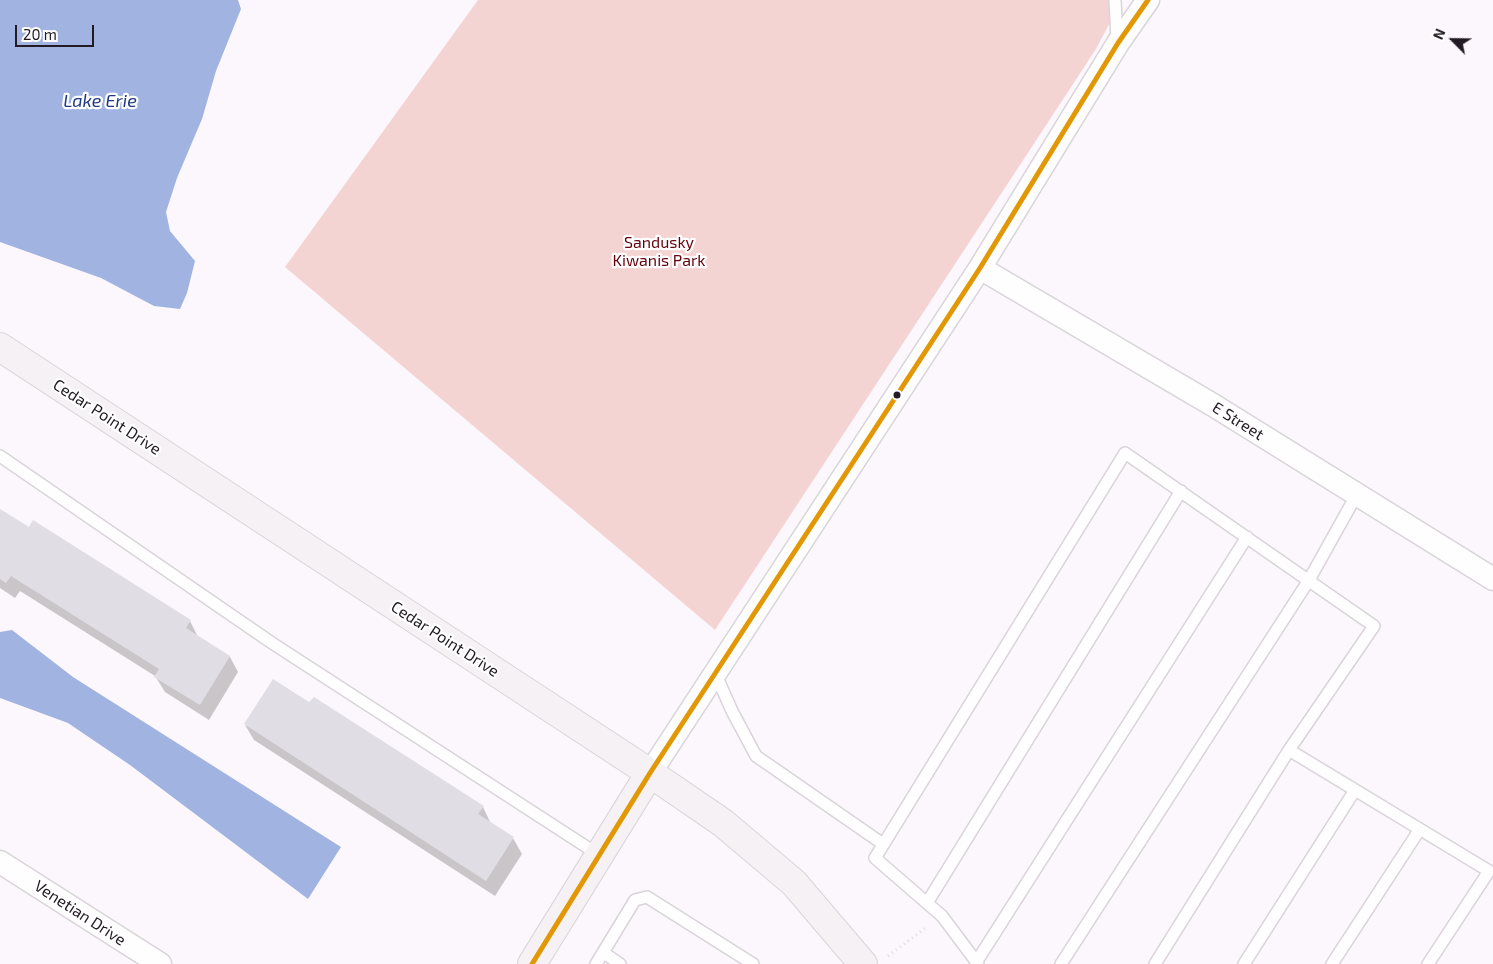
<!DOCTYPE html>
<html>
<head>
<meta charset="utf-8">
<style>
  body { margin:0 }
  #map { position:relative; width:1493px; height:964px; overflow:hidden; background:#fcf7fc; font-family:"Exo 2",sans-serif }
  canvas { display:block }
  .north { position:absolute; left:1428px; top:15px; width:50px; height:50px; -webkit-text-stroke:4px #fff; paint-order:stroke; rotate:293deg; font-size:14px; font-weight:700; line-height:20px; text-align:center; color:#221b23 }
  .north::after { content:''; display:block; margin:auto; width:18px; height:22px; background:#221b23; clip-path:polygon(50% 0,100% 100%,50% 72%,0 100%) }
  .scale { position:absolute; left:15px; top:25px; width:79px; height:22px; box-sizing:border-box; border:2px solid #221b23; border-top:0; padding-left:6px; font-size:15px; line-height:18px; white-space:nowrap; color:#221b23; -webkit-text-stroke:4px #fff; paint-order:stroke }
</style>
</head>
<body>
<div id="map">
<canvas width="1493" height="964"></canvas>
<div class="north">N</div>
<div class="scale">20 m</div>
</div>
<script>
const context = document.querySelector('canvas').getContext('2d');
context.lineJoin = 'round';
function fill(path, color) { context.fillStyle = color; context.fill(path, 'evenodd'); }
const shape = rows => new Path2D(rows.map(r => 'M' + r).join(''));
function strokePath(path, color, width, dash) { context.strokeStyle = color; context.lineWidth = width; context.lineCap = dash ? 'butt' : 'round'; context.setLineDash(dash || []); context.stroke(path); }
function drawText(font, color, halo, rows, align = 'center') {
  context.font = font + ' "Exo 2",sans-serif'; context.lineWidth = 4.5; context.setLineDash([]); context.textBaseline = 'middle'; context.strokeStyle = halo; context.fillStyle = color; for (const [text, x, y, turn = 0] of rows) {
    context.save(); context.translate(x, y); context.rotate((+turn || 0) * Math.PI / 180); context.textAlign = isNaN(turn) ? turn : align; if (halo) context.strokeText(text, 0, 0); context.fillText(text, 0, 0); context.restore();
  }
}
const green = shape([
  [478,0,1122,0,1096,49,715,630,285,267]
]);
const water = shape([
  [0,0,238,0,241,9,216,71,202,119,177,178,166,212,170,231,195,261,187,293,180,309,154,306,101,278,0,242],
  [12,630,73,677,341,847,308,899,130,765,68,723,0,698,0,632]
]);
const shadow = shape([
  [0,511,190,621,198,637,230,657,238,672,209,720,165,692,155,676,20,591,15,598,0,588],
  [245,725,483,807,491,824,513,838,522,854,495,896,254,740]
]);
const building = shape([
  [0,509,29,527,33,520,191,620,186,628,230,656,200,705,154,677,159,669,11,576,6,583,0,579],
  [273,679,309,702,314,697,484,806,478,814,514,837,486,881,244,724]
]);
const path = shape([
  [888,956,927,927]
]);
const lane = shape([
  [1115,0,1117,39],
  [0,456,272,643,599,855],
  [716,675,732,711,756,756,883,844],
  [927,903,1181,491],
  [604,953,620,964],
  [977,961,1247,537],
  [596,964,635,900,647,897,753,964],
  [978,964,942,916,875,858,1125,453,1374,626,1289,750,1489,871,1428,964],
  [1061,964,1309,580,1357,494],
  [1155,964,1289,750],
  [1244,964,1355,790],
  [1332,964,1420,829]
]);
const street = shape([
  [980,268,1213,405,1493,579],
  [650,773,980,268,1118,43,1148,0],
  [0,862,160,964]
]);
const secondary = shape([
  [0,347,650,773,723,823,794,883,863,964],
  [532,964,650,773]
]);
const bus1 = shape([
  [532,964,650,773,980,268,1118,43,1148,0]
]);
const markers = [
  [897,395,4.5,"#221b23"]
];
const parkNames = [
  ["Sandusky",659,243],
  ["Kiwanis Park",659,261]
];
const streetNames = [
  ["Cedar Point Drive",107,417,33],
  ["E Street",1238,421,32],
  ["Cedar Point Drive",445,639,33],
  ["Venetian Drive",80,913,33]
];
const waterNames = [
  ["Lake Erie",100,101]
];
fill(green, '#f4d4d3');
fill(water, '#a1b4e1');
fill(shadow, '#0003');
fill(building, '#e1dde4');
strokePath(lane, '#d9d4d9', 14);
strokePath(street, '#d9d4d9', 25);
strokePath(secondary, '#d9d4d9', 30);
strokePath(path, '#dcdadc', 3, [1, 4]);
strokePath(lane, '#fffeff', 11);
strokePath(street, '#fffeff', 22);
strokePath(secondary, '#f6f1f4', 28);
strokePath(bus1, '#e29804', 5);
for (const [x, y, r, color] of markers) { const dot = new Path2D(); dot.arc(x, y, r, 0, 2 * Math.PI); context.fillStyle = color; context.fill(dot); strokePath(dot, '#fff', 2); }
drawText('16px', '#64020d', '#fff', parkNames);
drawText('16px', '#221b23', '#fff', streetNames);
drawText('italic 18px', '#1d3a83', '#fff', waterNames);
</script>
</body>
</html>
